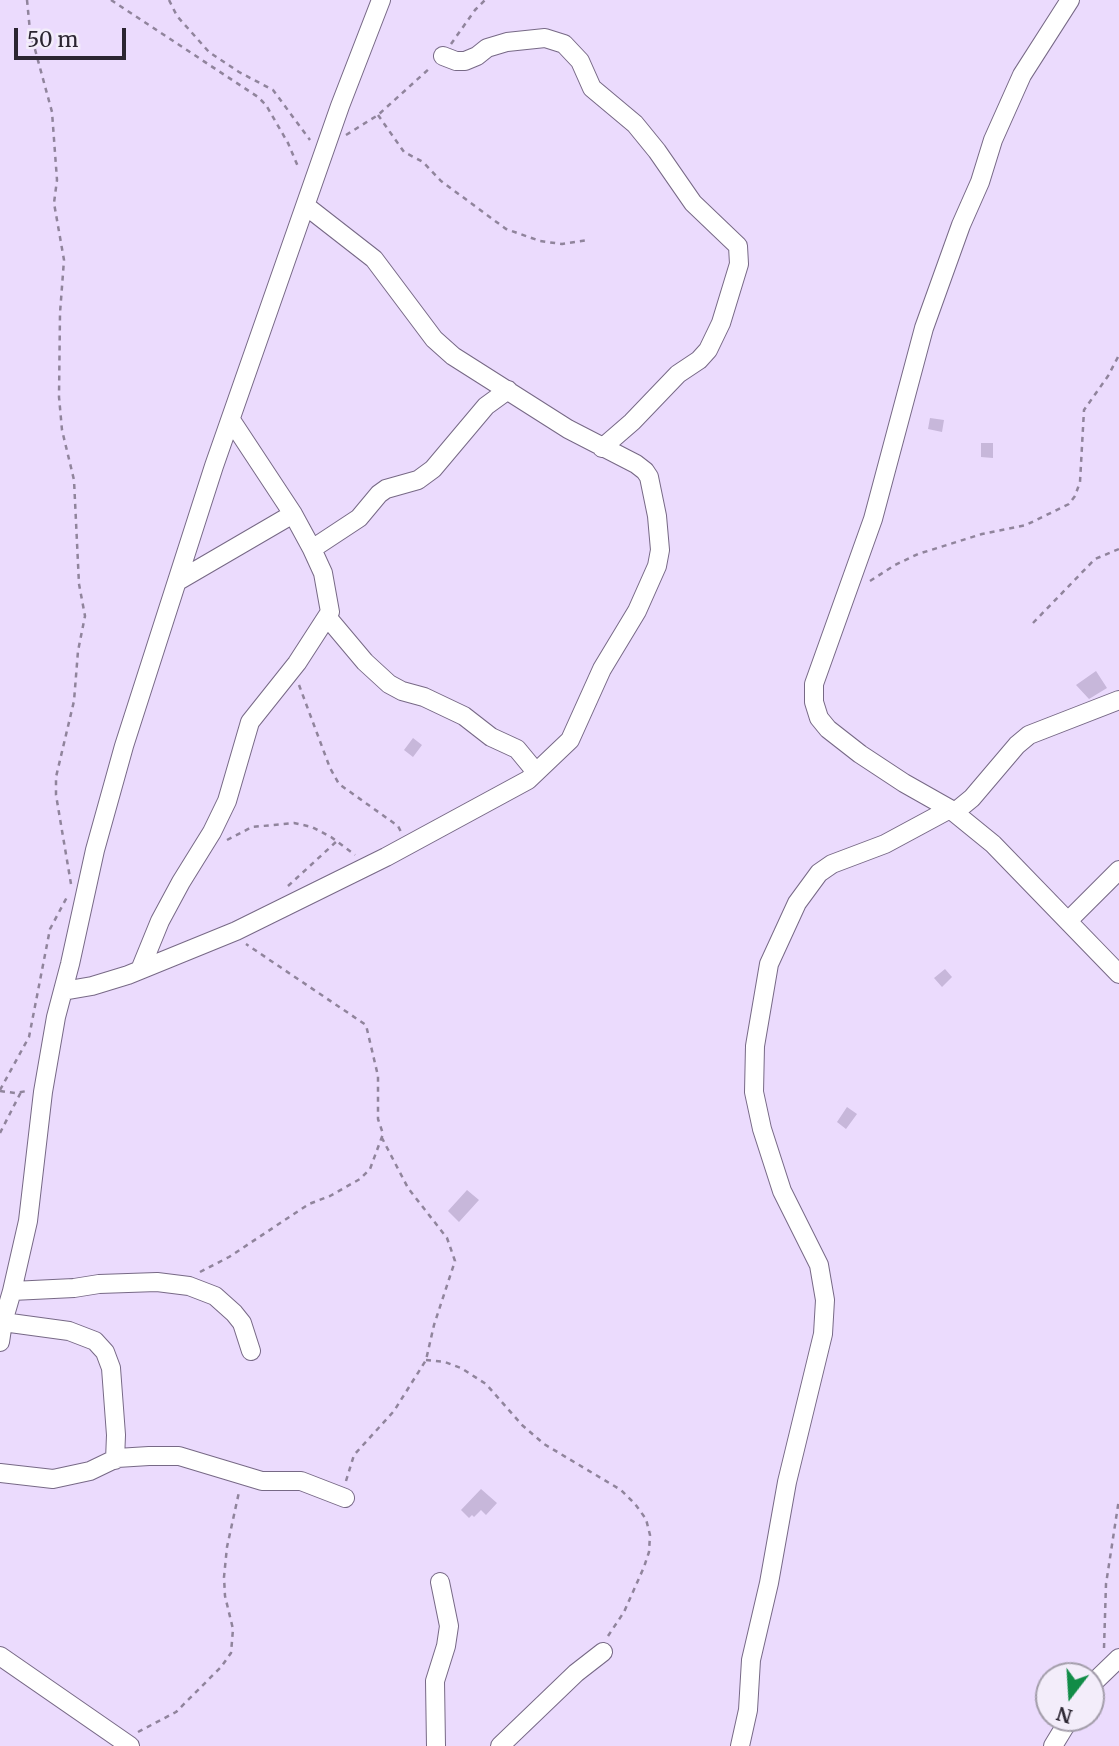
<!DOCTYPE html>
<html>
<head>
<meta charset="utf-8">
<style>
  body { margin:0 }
  #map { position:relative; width:1119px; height:1746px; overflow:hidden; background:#ebdbfd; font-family:Merriweather,serif }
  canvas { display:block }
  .north { position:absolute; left:1035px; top:1662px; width:70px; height:70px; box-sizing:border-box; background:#f3edfa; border:2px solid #a39daa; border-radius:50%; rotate:197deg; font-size:19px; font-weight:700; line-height:28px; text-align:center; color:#2b2531 }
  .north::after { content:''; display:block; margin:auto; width:24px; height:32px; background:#118c47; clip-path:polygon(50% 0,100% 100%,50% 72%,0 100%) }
  .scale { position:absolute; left:14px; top:28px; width:112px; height:32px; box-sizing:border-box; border:4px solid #2b2531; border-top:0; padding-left:9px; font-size:21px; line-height:24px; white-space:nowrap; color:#2b2531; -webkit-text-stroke:5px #f3edfa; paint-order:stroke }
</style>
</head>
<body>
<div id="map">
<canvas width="1119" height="1746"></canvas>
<div class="north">N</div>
<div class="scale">50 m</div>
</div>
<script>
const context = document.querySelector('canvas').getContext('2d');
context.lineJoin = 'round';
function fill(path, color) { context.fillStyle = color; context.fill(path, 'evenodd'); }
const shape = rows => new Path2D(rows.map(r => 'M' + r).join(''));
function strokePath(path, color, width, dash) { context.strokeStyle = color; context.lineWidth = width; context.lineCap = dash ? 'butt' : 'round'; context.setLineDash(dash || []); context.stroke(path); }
const building = shape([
  [930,418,944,420,942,432,928,429],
  [981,443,993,443,993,458,981,457],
  [1096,671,1107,688,1089,699,1076,685],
  [413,738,422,745,413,757,404,750],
  [945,969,952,977,942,987,934,978],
  [847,1107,857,1114,846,1129,837,1122],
  [467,1190,479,1200,459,1222,448,1211],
  [481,1489,497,1503,486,1515,481,1510,474,1517,472,1515,469,1518,461,1510]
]);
const path = shape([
  [27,0,30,31,52,112,57,180,54,203,64,260,60,313,59,397,62,430,74,480,79,584,85,616,78,651,74,701,56,777,56,795,71,884],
  [111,0,258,97,266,105,288,143,299,169],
  [169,0,177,16,209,52,239,72,273,90,310,140],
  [451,44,475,10,485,0],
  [378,115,404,152,423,162,441,181,506,229,540,241,562,244,588,240],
  [346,135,378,115,431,67],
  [870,581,895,565,918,554,982,534,1026,525,1069,504,1075,496,1080,482,1084,410,1108,376,1119,355],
  [1033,623,1095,559,1119,549],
  [299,685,330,768,339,784,398,826,401,832],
  [227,840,252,827,294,823,312,827,331,837,355,855],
  [288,886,337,841],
  [0,1090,29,1037,50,929,67,897],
  [0,1091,15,1093,27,1091],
  [0,1133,21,1092],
  [200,1272,229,1257,309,1204,330,1196,360,1179,370,1169,383,1134,378,1119,378,1076,366,1025,246,944],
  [426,1360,445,1362,461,1368,486,1384,522,1425,544,1444,621,1490,635,1504,646,1519,650,1535,649,1552,644,1567,624,1612,608,1636],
  [346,1481,354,1455,394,1411,426,1360,434,1325,455,1261,447,1238,408,1188,382,1138],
  [1104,1648,1106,1584,1119,1499],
  [138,1732,176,1712,221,1667,231,1653,233,1629,225,1596,224,1577,227,1547,239,1492]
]);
const minor = shape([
  [1070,0,1022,75,993,140,980,182,961,225,924,328,873,519,814,684,814,702,819,718,828,729,860,754,904,783,950,809,993,844,1119,974],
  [443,56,456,61,465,61,477,56,487,48,507,42,545,38,564,44,580,61,592,88,635,124,657,151,693,203,738,246,739,264,721,323,708,350,699,360,678,374,632,422,602,448],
  [312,549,359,518,379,494,386,489,418,480,433,469,486,406,508,390],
  [178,581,293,514],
  [328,618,365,662,389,684,402,691,424,697,464,716,491,737,517,749,536,772],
  [955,812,972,798,1017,745,1029,735,1119,700],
  [1068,921,1119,870],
  [140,970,160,921,181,882,212,832,227,801,250,722,297,663,330,612,323,573,312,549,293,514,231,420],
  [63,991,92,986,128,975,236,931,386,857,528,780,570,740,602,669,637,611,657,566,660,550,657,516,649,477,645,471,636,464,568,429,453,356,434,339,374,259,306,206],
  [12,1291,74,1288,99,1284,157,1282,189,1286,215,1296,234,1313,242,1323,251,1351],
  [3,1322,69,1331,95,1341,105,1352,111,1368,116,1435,115,1460],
  [0,1342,3,1322,12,1291,28,1221,43,1092,56,1017,70,964,95,850,124,746,214,466,340,106,381,0],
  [0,1473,53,1479,90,1471,117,1458,149,1456,179,1456,262,1481,301,1481,345,1498],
  [0,1656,130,1746],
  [1091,1685,1119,1658],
  [436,1746,435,1681,446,1646,449,1626,440,1582],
  [500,1746,576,1673,603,1652],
  [740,1746,748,1710,751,1660,769,1583,787,1482,823,1334,825,1300,819,1265,782,1191,762,1129,754,1092,755,1046,769,964,797,903,819,873,832,864,885,844,950,809],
  [1053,1746,1070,1718]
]);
fill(building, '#c7b7da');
strokePath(minor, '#776986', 20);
strokePath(path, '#90849c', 2.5, [5, 5]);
strokePath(minor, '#fff', 18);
</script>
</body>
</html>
